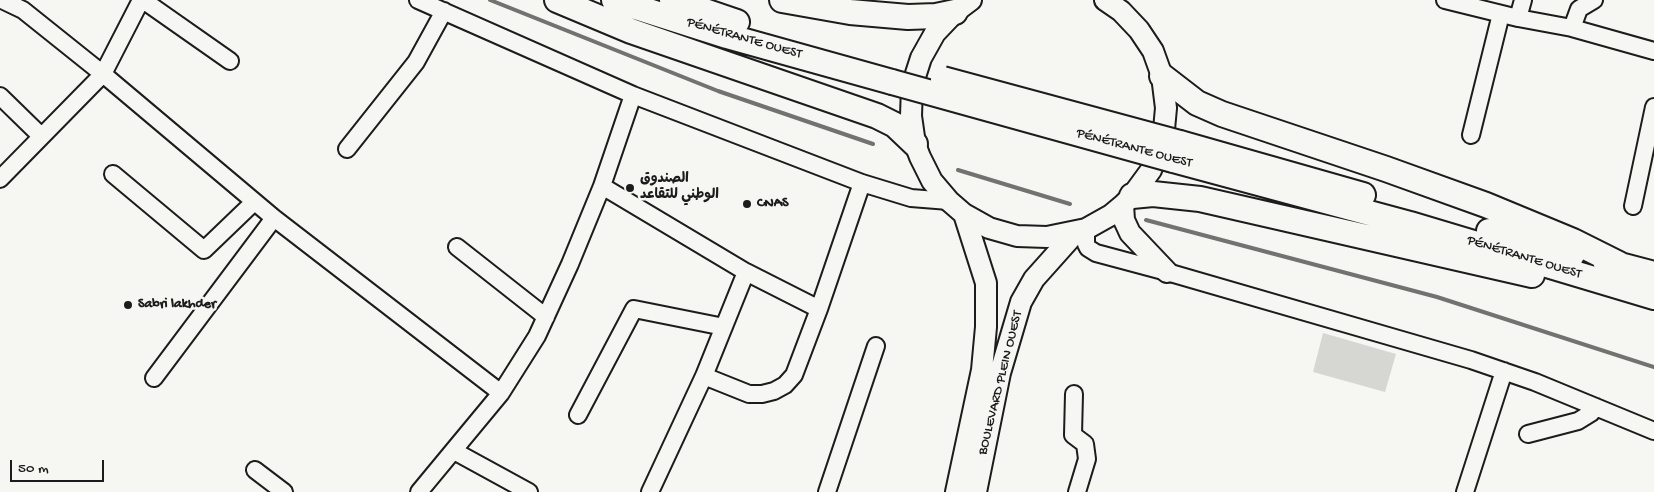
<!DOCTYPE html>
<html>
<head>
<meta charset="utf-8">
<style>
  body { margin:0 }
  #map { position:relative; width:1654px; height:492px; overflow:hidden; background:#f6f6f2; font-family:"Gochi Hand",sans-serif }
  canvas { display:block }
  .scale { position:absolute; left:10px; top:460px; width:94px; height:22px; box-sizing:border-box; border:2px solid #1c1c1c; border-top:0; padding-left:6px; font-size:15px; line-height:18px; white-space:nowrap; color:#1c1c1c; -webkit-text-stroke:4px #f6f6f2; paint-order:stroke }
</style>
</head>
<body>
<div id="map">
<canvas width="1654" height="492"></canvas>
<div class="scale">50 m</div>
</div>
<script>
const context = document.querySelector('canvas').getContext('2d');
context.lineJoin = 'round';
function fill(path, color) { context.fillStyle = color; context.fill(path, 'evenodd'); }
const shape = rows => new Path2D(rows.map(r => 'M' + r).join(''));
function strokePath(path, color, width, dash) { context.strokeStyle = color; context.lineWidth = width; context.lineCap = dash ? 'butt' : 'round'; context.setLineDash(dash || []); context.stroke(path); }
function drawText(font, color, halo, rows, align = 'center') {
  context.font = font + ' "Gochi Hand","Playpen Sans Arabic",sans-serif'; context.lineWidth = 5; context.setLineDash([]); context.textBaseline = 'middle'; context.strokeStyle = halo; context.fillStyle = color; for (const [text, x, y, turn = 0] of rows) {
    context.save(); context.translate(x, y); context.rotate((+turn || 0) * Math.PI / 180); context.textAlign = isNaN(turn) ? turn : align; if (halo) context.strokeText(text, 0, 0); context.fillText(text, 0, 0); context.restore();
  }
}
const green = shape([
  [1323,333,1396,354,1385,392,1313,372]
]);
const stream = shape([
  [490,0,718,91,873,144],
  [958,170,1070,204],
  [1146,220,1437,297,1654,367]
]);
const minor = shape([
  [2,0,23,10,103,74,274,218,501,393],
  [143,0,230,61],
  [418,0,633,95,862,183,911,198,949,201],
  [1445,0,1518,18,1572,28,1654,51],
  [1518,18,1523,0],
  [1572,28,1579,9,1594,0],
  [0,96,41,136],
  [1471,135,1501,14],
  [347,149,416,62,444,11],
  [113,174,204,250,254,202],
  [0,179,103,74,141,0],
  [602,186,746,272,819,309],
  [1633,206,1654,107],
  [1086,229,1086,244,1088,248,1096,253,1167,272,1471,360,1535,382,1654,431],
  [457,247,546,317],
  [704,376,749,394,762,394,774,391,785,385,794,375,819,309,862,183],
  [154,378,274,218],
  [1074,394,1073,435,1085,444,1087,459,1077,492],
  [578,415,634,309,724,327],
  [1528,434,1578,421,1591,413,1596,407],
  [454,451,529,492],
  [255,470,284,492],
  [419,492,501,393,537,336,570,264,602,186,633,95],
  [650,492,704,376,746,272],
  [827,492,876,346],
  [1465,492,1504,371]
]);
const major = shape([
  [971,0,955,12,935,33,921,58,912,86,911,116,915,144,920,157,932,181,949,201,964,214,989,228,1017,236,1047,237,1086,229,1111,215,1123,205,1132,196,1151,170,1163,140,1166,108,1162,76,1153,51,1139,30,1121,11,1105,0],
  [1123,205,1124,220,1130,233,1167,272],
  [956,492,982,370,986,327,986,283,964,214],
  [976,492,1000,373,1021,302,1034,279,1076,232]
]);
const highway = shape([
  [557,0,631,31,877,116,895,125,915,144],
  [614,0,727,36,892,82],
  [672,0,737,22],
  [782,0,850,12,908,17,936,16,955,12],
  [1162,76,1197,103,1222,114,1386,169,1486,205,1573,241,1619,264],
  [1180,143,1363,195],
  [1173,160,1410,224,1654,297],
  [1132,196,1153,194,1200,199,1532,275],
  [1489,231,1572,255],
  [1605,261,1654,274]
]);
const highwayBridge = shape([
  [943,79,1180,143],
  [892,82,1173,160]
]);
const markers = [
  [630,188,5,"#1c1c1c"],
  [747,204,5,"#1c1c1c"],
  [128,305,5,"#1c1c1c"]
];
const streetNames = [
  ["PÉNÉTRANTE OUEST",744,39,16],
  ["PÉNÉTRANTE OUEST",1134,149,15],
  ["PÉNÉTRANTE OUEST",1524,258,17],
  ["BOULEVARD PLEIN OUEST",1001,383,-76]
];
const poiNames = [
  ["الصندوق",640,180],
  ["الوطني للتقاعد",640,196],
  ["CNAS",757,204],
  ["Sabri lakhder",138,305]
];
fill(green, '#d6d6d2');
strokePath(stream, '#727271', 4);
strokePath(minor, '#1c1c1c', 20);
strokePath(major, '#1c1c1c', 24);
strokePath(highway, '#1c1c1c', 28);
strokePath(minor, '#f6f6f2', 16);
strokePath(major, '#f6f6f2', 20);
strokePath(highway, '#f6f6f2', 24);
strokePath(highwayBridge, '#1c1c1c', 28, []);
strokePath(highwayBridge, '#f6f6f2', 24);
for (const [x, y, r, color] of markers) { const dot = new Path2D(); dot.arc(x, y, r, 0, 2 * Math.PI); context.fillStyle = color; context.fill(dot); strokePath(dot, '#f6f6f2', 2); }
drawText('14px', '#1c1c1c', '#f6f6f2', streetNames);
drawText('bold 14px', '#1c1c1c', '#f6f6f2', poiNames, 'left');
</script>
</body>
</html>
